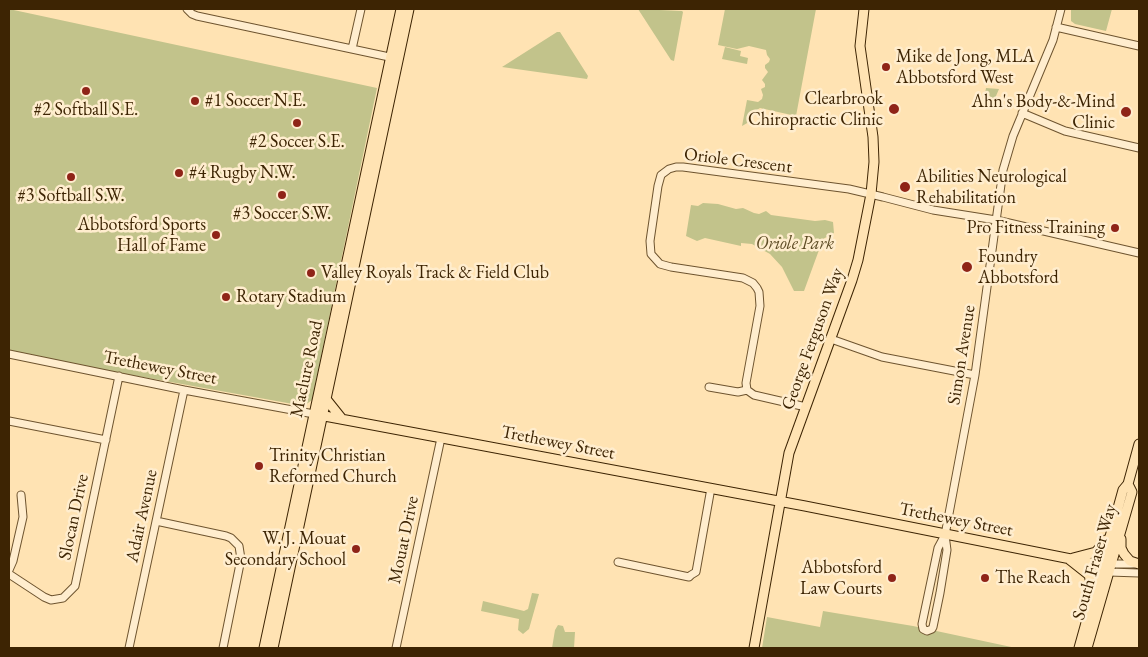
<!DOCTYPE html>
<html>
<head>
<meta charset="utf-8">
<style>
  body { margin:0 }
  #map { position:relative; width:1148px; height:657px; overflow:hidden; background:#ffe3b3; font-family:"EB Garamond",serif }
  canvas { display:block }
  .frame { position:absolute; inset:0; border:10px solid #3d2403; pointer-events:none }
</style>
</head>
<body>
<div id="map">
<canvas width="1148" height="657"></canvas>
<div class="frame"></div>
</div>
<script>
const context = document.querySelector('canvas').getContext('2d');
context.lineJoin = 'round';
function fill(path, color) { context.fillStyle = color; context.fill(path, 'evenodd'); }
const shape = rows => new Path2D(rows.map(r => 'M' + r).join(''));
function strokePath(path, color, width, dash) { context.strokeStyle = color; context.lineWidth = width; context.lineCap = dash ? 'butt' : 'round'; context.setLineDash(dash || []); context.stroke(path); }
function drawText(font, color, halo, rows, align = 'center') {
  context.font = font + ' "EB Garamond",serif'; context.lineWidth = 5; context.setLineDash([]); context.textBaseline = 'middle'; context.strokeStyle = halo; context.fillStyle = color; for (const [text, x, y, turn = 0] of rows) {
    context.save(); context.translate(x, y); context.rotate((+turn || 0) * Math.PI / 180); context.textAlign = isNaN(turn) ? turn : align; if (halo) context.strokeText(text, 0, 0); context.fillText(text, 0, 0); context.restore();
  }
}
const green = shape([
  [9,9,377,88,312,400,304,406,115,372,9,350],
  [638,9,682,11,683,12,674,61,671,60],
  [725,9,816,9,796,116,760,108,752,113,749,122,742,126,747,100,758,102,762,99,763,95,761,89,765,87,765,84,762,80,768,72,765,68,765,65,769,62,770,59,767,55,766,50,749,46,737,49,718,45],
  [1071,9,1112,9,1106,31,1075,24,1071,21],
  [557,32,560,32,588,76,587,79,502,67],
  [725,47,741,51,740,56,748,58,747,64,722,59],
  [986,88,999,89,993,103,989,101,990,96,985,94],
  [703,203,718,204,736,209,743,208,754,213,759,214,766,211,771,215,815,221,825,220,833,222,834,233,823,239,804,291,794,291,782,267,770,254,752,244,741,243,741,246,705,238,697,241,686,236,691,205,698,206],
  [532,593,539,594,529,629,523,634,518,630,519,619,481,611,483,601,524,611,528,609],
  [823,611,913,626,1016,648,762,648,767,617,820,627],
  [558,625,563,626,565,632,575,632,574,648,552,648,555,630]
]);
const minor = shape([
  [187,9,192,14,197,16,394,58],
  [1056,27,1139,46],
  [352,49,361,9],
  [1022,113,1065,131,1139,148],
  [831,339,882,357,975,375],
  [9,354,184,390,314,414],
  [709,387,738,392,747,390,754,395,806,407],
  [747,390,746,383,760,306,759,292,757,288,753,283,743,278,671,267,660,264,651,254,650,241,658,186,661,175,669,169,676,167,683,167,849,189,883,197,933,210,996,220,1139,253],
  [9,421,106,440],
  [156,521,226,536,231,538,239,546,241,559,223,648],
  [945,535,947,550,940,593,933,627,932,629,927,631,923,629,922,624,938,548,945,535,975,375,1003,170,1013,136,1053,40,1061,9],
  [618,562,689,577,691,575,696,572,711,488],
  [1107,564,1134,564],
  [1106,569,1109,572,1139,573],
  [9,570,13,561,23,517,21,495],
  [9,574,44,597,51,600,63,598,75,586,119,376],
  [129,648,184,390],
  [396,648,441,438]
]);
const major = shape([
  [326,399,342,419],
  [314,414,805,506,1101,565],
  [1121,539,1121,548,1124,554,1130,561,1139,564],
  [1073,558,1096,552,1106,540],
  [1070,560,1089,575,1093,590],
  [264,648,401,9],
  [273,648,409,9],
  [754,648,789,453,852,280,858,260,871,194,874,162,873,137,860,46,864,9],
  [1079,648,1123,490,1128,484,1139,444],
  [1087,648,1132,492,1128,484]
]);
const markers = [
  [886,67,5,"#8f2418"],
  [86,91,5,"#8f2418"],
  [195,101,5,"#8f2418"],
  [894,109,6,"#8f2418"],
  [1126,112,6,"#8f2418"],
  [297,123,5,"#8f2418"],
  [179,173,5,"#8f2418"],
  [71,177,5,"#8f2418"],
  [905,187,6,"#8f2418"],
  [282,195,5,"#8f2418"],
  [1115,228,5,"#8f2418"],
  [216,235,5,"#8f2418"],
  [967,267,6,"#8f2418"],
  [311,273,5,"#8f2418"],
  [226,297,5,"#8f2418"],
  [259,466,5,"#8f2418"],
  [356,549,5,"#8f2418"],
  [892,578,5,"#8f2418"],
  [985,578,5,"#8f2418"]
];
const poiNames = [
  ["Mike de Jong, MLA",896,57],
  ["Abbotsford West",896,78],
  ["Clearbrook",883,99,"right"],
  ["Chiropractic Clinic",883,120,"right"],
  ["#1 Soccer N.E.",205,101],
  ["Ahn's Body-&-Mind",1115,102,"right"],
  ["Clinic",1115,123,"right"],
  ["#2 Softball S.E.",86,110,"center"],
  ["#2 Soccer S.E.",297,142,"center"],
  ["#4 Rugby N.W.",189,173],
  ["Abilities Neurological",916,177],
  ["Rehabilitation",916,198],
  ["#3 Softball S.W.",71,196,"center"],
  ["#3 Soccer S.W.",282,214,"center"],
  ["Abbotsford Sports",206,225,"right"],
  ["Hall of Fame",206,246,"right"],
  ["Pro Fitness Training",1105,228,"right"],
  ["Foundry",978,257],
  ["Abbotsford",978,278],
  ["Valley Royals Track & Field Club",321,273],
  ["Rotary Stadium",236,297],
  ["Trinity Christian",269,456],
  ["Reformed Church",269,477],
  ["W. J. Mouat",346,539,"right"],
  ["Secondary School",346,560,"right"],
  ["Abbotsford",882,568,"right"],
  ["Law Courts",882,589,"right"],
  ["The Reach",995,578]
];
const streetNames = [
  ["Oriole Crescent",738,161,7],
  ["George Ferguson Way",813,339,-70],
  ["Simon Avenue",962,355,-81],
  ["Trethewey Street",160,368,11],
  ["Maclure Road",307,369,-78],
  ["Trethewey Street",558,443,11],
  ["Adair Avenue",142,516,-78],
  ["Slocan Drive",74,517,-78],
  ["Trethewey Street",956,520,11],
  ["Mouat Drive",404,540,-78],
  ["South Fraser Way",1095,562,-74]
];
const parkNames = [
  ["Oriole Park",795,244]
];
fill(green, '#c2c38b');
strokePath(minor, '#6e542f', 9);
strokePath(major, '#3d2403', 11);
strokePath(minor, '#ffedce', 7);
strokePath(major, '#ffe3b3', 9);
for (const [x, y, r, color] of markers) { const dot = new Path2D(); dot.arc(x, y, r, 0, 2 * Math.PI); context.fillStyle = color; context.fill(dot); strokePath(dot, '#ffedce', 2); }
drawText('18px', '#3d2403', '#ffedce', poiNames, 'left');
drawText('18px', '#3d2403', '#ffedce', streetNames);
drawText('italic 18px', '#5e4c25', '#ffedce', parkNames);
</script>
</body>
</html>
